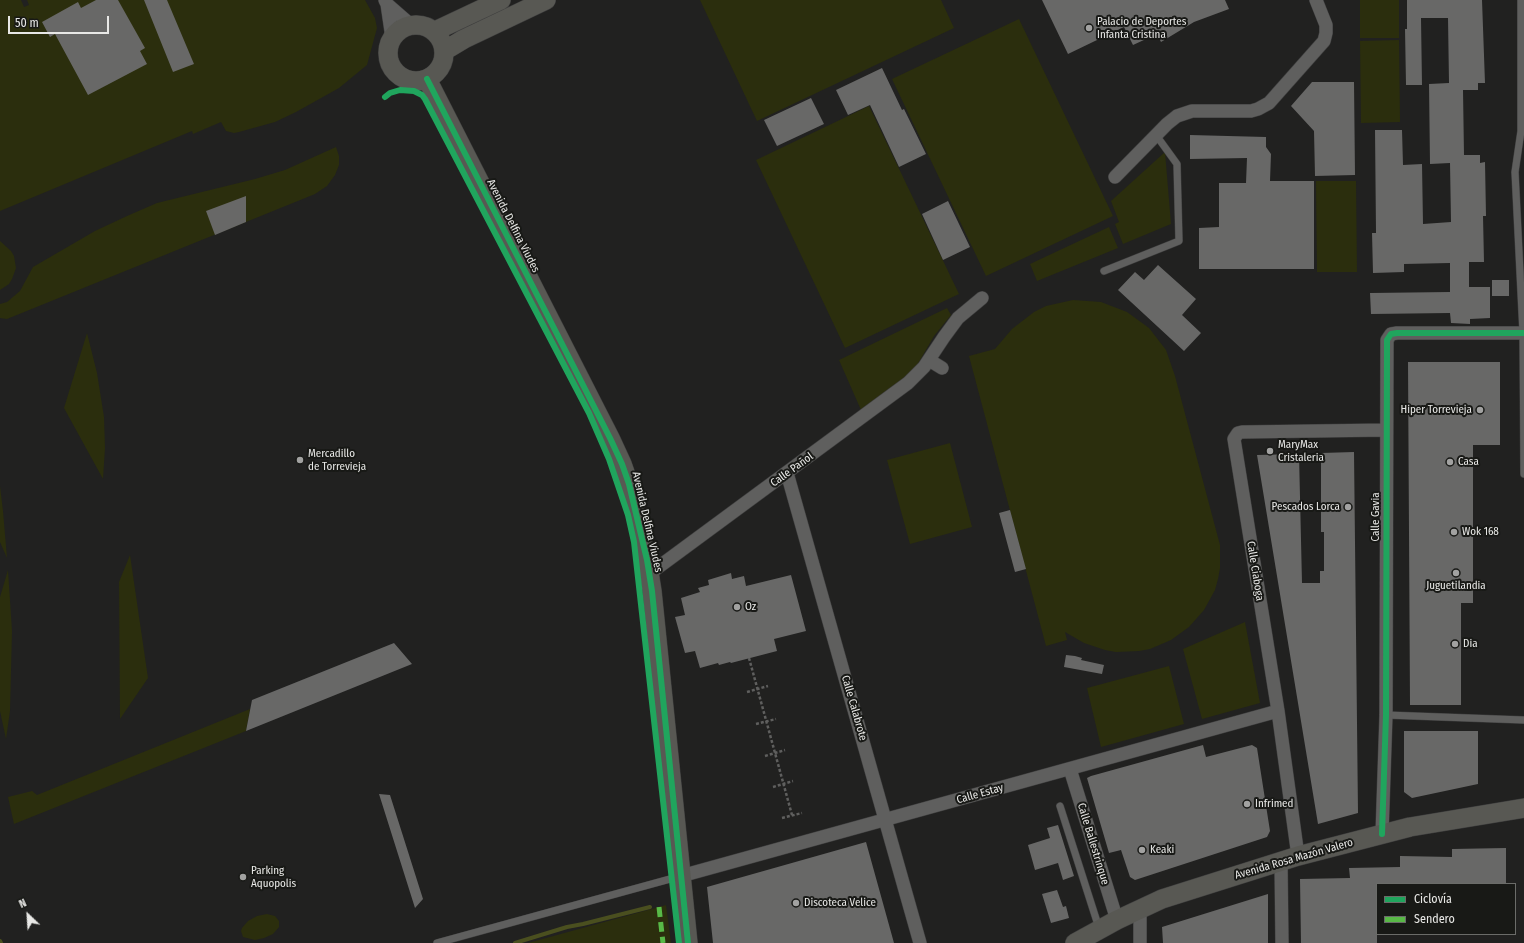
<!DOCTYPE html>
<html>
<head>
<meta charset="utf-8">
<style>
  body { margin:0 }
  #map { position:relative; width:1524px; height:943px; overflow:hidden; background:#212120; font-family:"Fira Sans Condensed",sans-serif }
  canvas { display:block }
  .legend { position:absolute; left:1376px; top:883px; width:140px; height:52px; box-sizing:border-box; background:#181916; border:1px solid #6b6c69; margin:0; padding:5px 7px; list-style:none; font-size:12px; color:#e8e8e6 }
  .legend li { display:flex; align-items:center; gap:8px; height:20px }
  .legend b { width:20px; border:1px solid #6b6c69 }
  .north { position:absolute; left:8px; top:895px; width:40px; height:40px; -webkit-text-stroke:3px #181916; paint-order:stroke; rotate:335deg; font-size:11px; font-weight:700; line-height:16px; text-align:center; color:#e8e8e6 }
  .north::after { content:''; display:block; margin:auto; width:14px; height:18px; background:#e8e8e6; clip-path:polygon(50% 0,100% 100%,50% 72%,0 100%) }
  .scale { position:absolute; left:8px; top:16px; width:101px; height:18px; box-sizing:border-box; border:2px solid #e8e8e6; border-top:0; padding-left:5px; font-size:12px; line-height:14px; white-space:nowrap; color:#e8e8e6; -webkit-text-stroke:3px #181916; paint-order:stroke }
</style>
</head>
<body>
<div id="map">
<canvas width="1524" height="943"></canvas>
<ul class="legend">
<li><b style="height:5px;background:#20a55d"></b>Ciclovía</li>
<li><b style="height:5px;background:#58b947"></b>Sendero</li>
</ul>
<div class="north">N</div>
<div class="scale">50 m</div>
</div>
<script>
const context = document.querySelector('canvas').getContext('2d');
context.lineJoin = 'round';
function fill(path, color) { context.fillStyle = color; context.fill(path, 'evenodd'); }
const shape = rows => new Path2D(rows.map(r => 'M' + r).join(''));
function strokePath(path, color, width, dash) { context.strokeStyle = color; context.lineWidth = width; context.lineCap = dash ? 'butt' : 'round'; context.setLineDash(dash || []); context.stroke(path); }
function drawText(font, color, halo, rows, align = 'center') {
  context.font = font + ' "Fira Sans Condensed",sans-serif'; context.lineWidth = 4; context.setLineDash([]); context.textBaseline = 'middle'; context.strokeStyle = halo; context.fillStyle = color; for (const [text, x, y, turn = 0] of rows) {
    context.save(); context.translate(x, y); context.rotate((+turn || 0) * Math.PI / 180); context.textAlign = isNaN(turn) ? turn : align; if (halo) context.strokeText(text, 0, 0); context.fillText(text, 0, 0); context.restore();
  }
}
const green = shape([
  [0,0,21,0,24,7,29,5,27,0,365,0,375,18,377,28,367,65,339,88,296,112,275,122,239,132,234,133,226,131,221,122,193,134,192,131,0,211],
  [700,0,941,0,954,28,757,121],
  [1360,0,1399,0,1399,38,1360,38],
  [1019,19,1113,216,986,276,892,79],
  [1399,40,1400,122,1361,123,1360,41],
  [869,106,959,294,845,348,756,160],
  [336,147,339,156,339,165,335,175,327,186,315,194,7,319,0,318,0,304,7,302,20,291,33,267,95,231,127,216,157,203,255,179,285,170],
  [1165,152,1171,224,1123,244,1115,224,1119,222,1111,201],
  [1316,181,1356,181,1357,272,1317,272],
  [1109,227,1118,248,1037,281,1030,264],
  [0,241,11,251,14,256,16,268,12,279,9,284,0,290],
  [1073,300,1101,302,1127,312,1149,328,1166,350,1175,376,1220,545,1220,568,1218,579,1215,590,1204,610,1189,627,1171,640,1150,649,1139,651,1116,652,1105,650,1084,643,1065,632,1067,640,1046,646,969,356,995,349,1012,329,1034,312,1046,306],
  [947,308,951,315,934,336,916,367,907,376,861,410,839,360],
  [87,333,97,373,104,417,105,448,103,479,64,408],
  [950,443,972,527,910,544,887,460],
  [0,486,3,511,7,558,0,542],
  [130,555,148,678,120,719,119,582],
  [8,570,12,631,10,711,6,739,0,711,0,597],
  [1245,622,1260,703,1202,719,1183,649],
  [1169,666,1184,724,1101,747,1087,688],
  [250,709,246,731,14,824,8,797,32,791,37,795],
  [666,905,671,943,528,943,659,907],
  [267,914,275,916,279,921,279,927,273,934,264,938,255,940,243,937,241,931,242,928,248,921,257,916]
]);
const stream = shape([
  [0,941,1,943],
  [515,943,567,927,583,924,650,907]
]);
const building = shape([
  [96,0,118,0,145,48,140,51,147,64,88,95,55,34,50,37,42,22,78,2,81,8],
  [144,0,167,0,194,64,173,72],
  [1042,0,1225,0,1229,9,1194,22,1161,42,1157,34,1133,45,1124,27,1068,54],
  [1407,0,1482,0,1485,83,1478,83,1478,90,1463,90,1464,155,1480,155,1480,163,1485,162,1486,216,1483,216,1484,262,1469,262,1469,287,1490,287,1490,318,1470,319,1470,324,1451,323,1450,313,1371,314,1370,293,1450,292,1450,263,1404,264,1404,272,1373,273,1372,233,1376,233,1375,130,1402,130,1403,165,1422,164,1423,224,1451,222,1450,163,1430,164,1429,84,1449,83,1448,18,1421,18,1422,85,1406,85,1405,29,1407,29],
  [882,68,902,110,904,109,926,154,899,167,870,105,848,115,836,90],
  [1312,82,1354,82,1355,175,1315,176,1314,131,1291,106],
  [811,98,824,124,777,146,764,120],
  [1190,135,1266,137,1266,147,1271,154,1270,181,1314,181,1314,269,1199,269,1199,228,1219,227,1219,183,1246,183,1247,158,1190,159],
  [246,196,246,222,215,235,206,211],
  [948,201,970,247,943,260,922,214],
  [1158,265,1196,299,1182,315,1201,333,1184,351,1118,290,1135,272,1144,280],
  [1492,280,1509,280,1509,296,1492,296],
  [1408,362,1500,362,1500,445,1473,445,1473,603,1461,603,1461,705,1410,705],
  [1354,452,1358,813,1318,824,1257,455,1299,454,1302,583,1320,583,1320,571,1324,571,1324,532,1321,532,1321,453],
  [1010,510,1026,569,1015,572,999,513],
  [731,573,732,579,744,576,746,586,791,575,806,631,774,639,777,651,731,663,730,662,719,665,718,663,700,668,695,651,685,653,675,617,685,615,681,598,700,592,698,588,709,585,708,580],
  [394,643,412,664,246,731,252,700],
  [1066,655,1075,656,1082,658,1081,660,1104,665,1102,674,1064,667],
  [1404,731,1478,731,1478,784,1412,798,1404,792],
  [1203,745,1206,757,1252,745,1257,748,1270,831,1267,837,1135,880,1130,877,1121,850,1109,853,1087,778,1091,776],
  [379,794,390,795,423,899,415,908],
  [1058,825,1074,876,1063,880,1058,863,1035,870,1028,845,1050,838,1047,828],
  [866,842,894,943,713,943,707,887],
  [1506,848,1506,884,1377,884,1377,943,1301,943,1300,879,1350,878,1349,868,1400,867,1400,856,1452,857,1452,849],
  [1057,890,1063,907,1066,906,1069,918,1051,923,1042,894],
  [1268,894,1268,943,1163,943,1162,927]
]);
const path = shape([
  [749,658,792,815],
  [747,692,768,686],
  [756,724,776,719],
  [765,756,785,750],
  [773,787,793,781],
  [782,818,802,813]
]);
const lane = shape([
  [1521,0,1521,131,1515,172,1523,333,1524,474],
  [1104,271,1179,241,1177,164,1156,135],
  [1386,715,1524,720],
  [1060,806,1099,928],
  [437,943,681,876]
]);
const street = shape([
  [385,0,387,4,392,38],
  [387,4,411,25],
  [1115,177,1167,124,1177,116,1192,111,1251,111,1258,109,1269,103,1324,41,1326,33,1326,25,1316,0],
  [929,360,942,368],
  [787,473,920,943],
  [649,574,908,383,924,367,944,337,958,318,982,298],
  [1070,769,1117,920],
  [1382,834,1386,715,1387,340,1391,334,1397,333,1523,333],
  [1298,856,1278,711,1234,439,1238,433,1242,432,1386,430],
  [1281,862,1282,943],
  [681,876,1278,711],
  [1140,909,1140,943]
]);
const secondary = shape([
  '388 53a28 28 0 1 1 56 0a28 28 0 1 1-56 0Z',
  [435,31,501,0],
  [444,51,464,39,546,0],
  [427,79,610,438,622,464,629,484,647,560,652,591,688,943],
  [1075,943,1117,920,1162,899,1298,856,1410,827,1524,808]
]);
const quiet = shape([
  [659,907,663,943]
]);
const cycleway = shape([
  [427,79,610,438,622,464,629,484,647,560,652,591,688,943],
  [385,97,390,93,400,90,414,91,422,95,425,99,589,413,609,459,628,515,634,542,679,943],
  [1382,834,1386,715,1387,340,1391,334,1397,333,1523,333]
]);
const markers = [
  [1089,28,4,"#a2a2a1"],
  [1480,410,4,"#a2a2a1"],
  [1270,451,4,"#a2a2a1"],
  [300,460,4,"#a2a2a1"],
  [1450,462,4,"#a2a2a1"],
  [1348,507,4,"#a2a2a1"],
  [1454,532,4,"#a2a2a1"],
  [1456,573,4,"#a2a2a1"],
  [737,607,4,"#a2a2a1"],
  [1455,644,4,"#a2a2a1"],
  [1247,804,4,"#a2a2a1"],
  [1142,850,4,"#a2a2a1"],
  [243,877,4,"#a2a2a1"],
  [796,903,4,"#a2a2a1"]
];
const poiNames = [
  ["Palacio de Deportes",1097,22],
  ["Infanta Cristina",1097,35],
  ["Hiper Torrevieja",1472,410,"right"],
  ["MaryMax",1278,445],
  ["Cristaleria",1278,458],
  ["Mercadillo",308,454],
  ["de Torrevieja",308,467],
  ["Casa",1458,462],
  ["Pescados Lorca",1340,507,"right"],
  ["Wok 168",1462,532],
  ["Juguetilandia",1456,586,"center"],
  ["Oz",745,607],
  ["Dia",1463,644],
  ["Infrimed",1255,804],
  ["Keaki",1150,850],
  ["Parking",251,871],
  ["Aquopolis",251,884],
  ["Discoteca Velice",804,903]
];
const streetNames = [
  ["Avenida Delfina Viudes",513,226,63],
  ["Calle Pañol",792,470,-36],
  ["Calle Gavia",1376,517,-90],
  ["Avenida Delfina Viudes",647,522,77],
  ["Calle Ciaboga",1255,571,81],
  ["Calle Calabrote",854,708,74],
  ["Calle Estay",980,794,-16],
  ["Calle Ballestrinque",1093,844,73],
  ["Avenida Rosa Mazón Valero",1294,859,-16]
];
fill(green, '#2b2e0d');
strokePath(stream, '#4a4f1f', 4);
fill(building, '#686867');
strokePath(lane, '#3e3e3e', 8);
strokePath(street, '#3e3e3e', 14);
strokePath(secondary, '#3e3e3e', 20);
strokePath(path, '#5f5f5e', 2.5, [3, 2]);
strokePath(lane, '#5f5f5e', 7);
strokePath(street, '#5f5f5e', 13);
strokePath(secondary, '#585853', 19);
strokePath(quiet, '#58b947', 5, [10, 5]);
strokePath(cycleway, '#20a55d', 6);
for (const [x, y, r, color] of markers) { const dot = new Path2D(); dot.arc(x, y, r, 0, 2 * Math.PI); context.fillStyle = color; context.fill(dot); strokePath(dot, '#181916', 1.5); }
drawText('11px', '#e8e8e6', '#181916', poiNames, 'left');
drawText('11px', '#e8e8e6', '#181916', streetNames);
</script>
</body>
</html>
